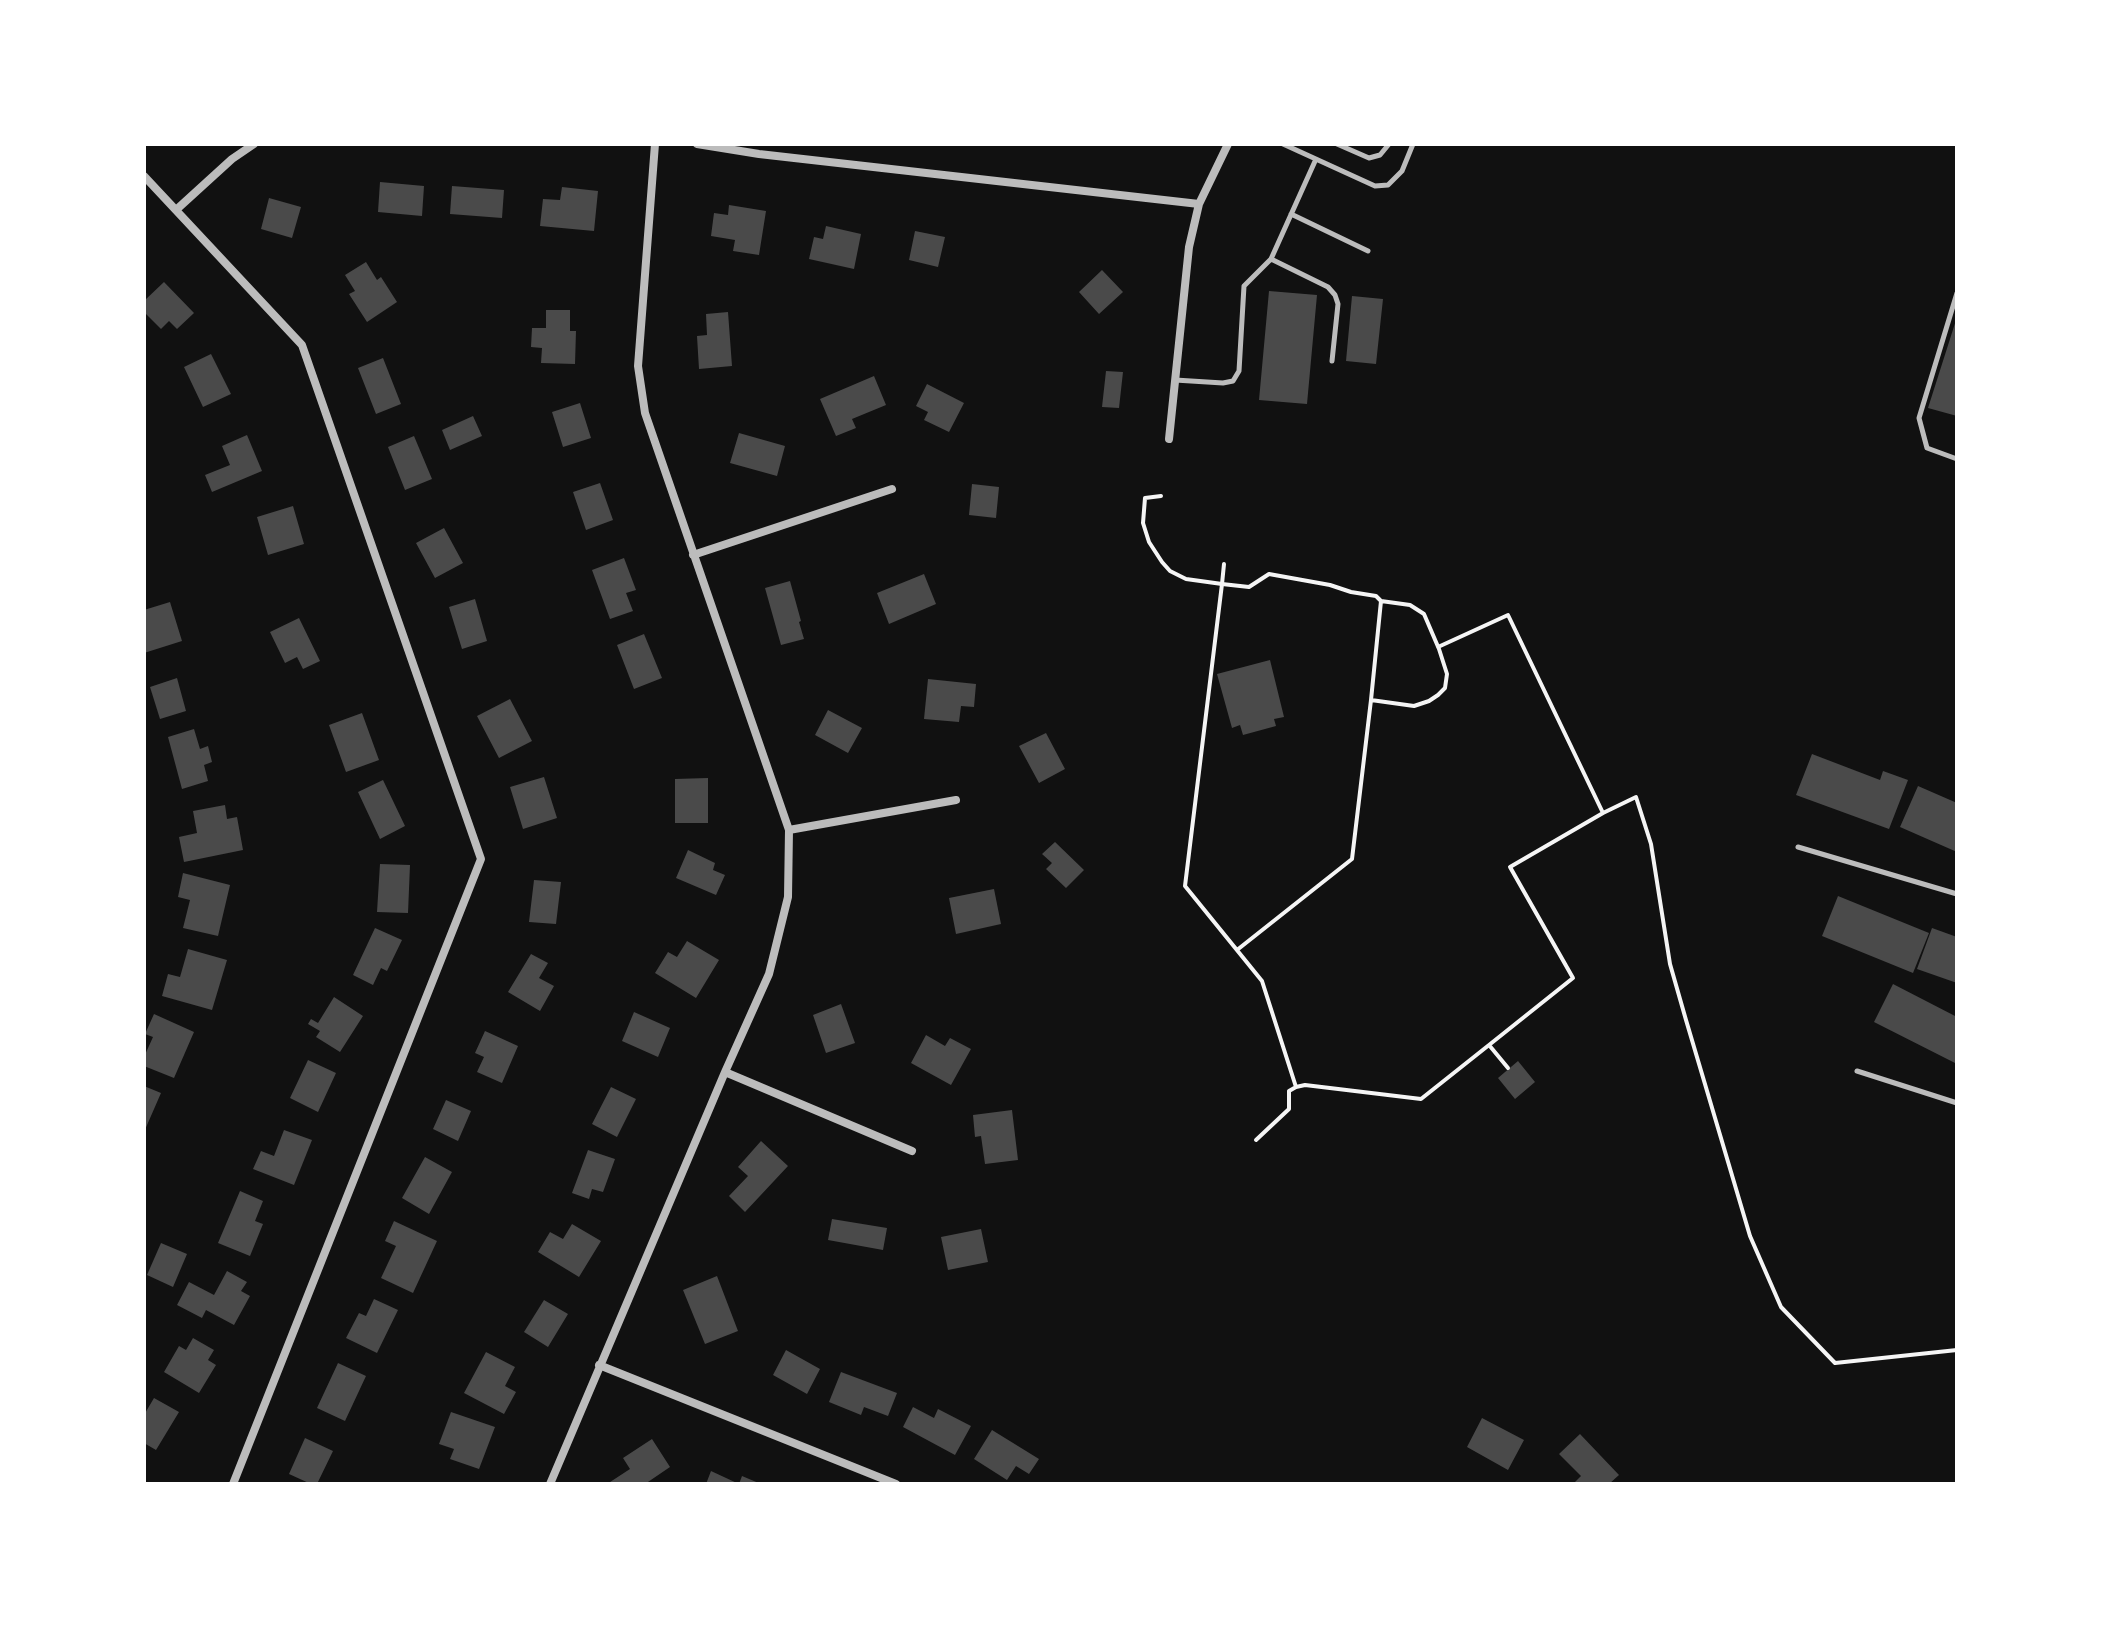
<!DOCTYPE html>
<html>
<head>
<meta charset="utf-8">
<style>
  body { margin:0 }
  #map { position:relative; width:2101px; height:1628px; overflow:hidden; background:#111; font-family:"PT Sans Narrow",sans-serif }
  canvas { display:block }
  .frame { position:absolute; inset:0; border:146px solid #fff; pointer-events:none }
</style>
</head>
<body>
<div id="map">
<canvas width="2101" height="1628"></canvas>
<div class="frame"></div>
</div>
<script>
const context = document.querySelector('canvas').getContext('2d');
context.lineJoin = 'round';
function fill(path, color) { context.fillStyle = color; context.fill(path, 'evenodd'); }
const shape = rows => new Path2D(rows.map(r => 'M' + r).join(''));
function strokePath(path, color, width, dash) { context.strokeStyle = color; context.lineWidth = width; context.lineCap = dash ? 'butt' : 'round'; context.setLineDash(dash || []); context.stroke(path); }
const building = shape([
  [380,182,424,186,422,216,378,212],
  [452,186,504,190,502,218,450,214],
  [562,187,598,191,594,231,540,226,543,199,560,200],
  [269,198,301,207,292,238,261,229],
  [729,205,766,211,759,255,733,251,735,240,711,236,714,213,728,215],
  [826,226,861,234,854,269,809,259,814,237,823,239],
  [915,231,945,237,938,267,909,260],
  [366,262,377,280,381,277,397,302,367,322,349,294,355,291,345,275],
  [1102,270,1123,292,1099,314,1079,292],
  [164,282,194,313,177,329,169,321,161,329,144,312,144,301],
  [1269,291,1317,295,1307,404,1259,400],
  [1352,296,1383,299,1376,364,1346,361],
  [546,310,570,310,570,331,576,331,575,364,541,363,542,348,531,347,532,328,546,328],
  [728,312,732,366,699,369,697,336,707,335,706,314],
  [1957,317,1957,416,1928,408],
  [211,354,231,394,203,407,184,367],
  [383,358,401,404,376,414,358,368],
  [1106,371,1123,372,1119,408,1102,407],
  [874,376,886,405,852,419,856,428,836,436,820,399],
  [927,384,964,403,949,432,924,420,928,412,916,406],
  [580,403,591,438,563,447,552,412],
  [473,416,482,436,450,450,442,430],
  [739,433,785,446,777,476,730,463],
  [247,435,262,471,212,492,205,475,230,465,222,446],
  [414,436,432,479,405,490,388,447],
  [600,483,613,520,586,530,573,492],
  [972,484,999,487,996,518,969,515],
  [293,506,304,544,268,555,257,517],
  [444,528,463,563,435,578,416,543],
  [624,558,636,590,626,593,633,611,610,619,592,570],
  [924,574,936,604,889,624,877,593],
  [790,581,801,621,799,622,804,639,781,645,765,588],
  [475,599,487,641,462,649,449,607],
  [170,602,182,641,144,653,144,610],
  [299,618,320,661,303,669,297,657,285,663,270,632],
  [644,634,662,678,634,689,617,645],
  [1270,660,1284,717,1274,719,1276,726,1243,735,1240,725,1232,728,1217,674],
  [177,678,186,711,160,719,150,687],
  [928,679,976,684,974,707,961,706,959,722,924,719],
  [510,699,532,741,499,758,477,716],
  [828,710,862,728,848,753,815,735],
  [362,713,379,760,346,772,329,725],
  [194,729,200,749,208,746,212,762,204,765,208,781,182,789,168,737],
  [1046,733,1065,769,1039,783,1019,746],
  [1812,754,1880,780,1883,771,1908,780,1889,829,1796,795],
  [544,777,557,818,523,829,510,787],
  [708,778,708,823,675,823,675,779],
  [383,780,405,826,380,839,358,792],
  [1918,786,1957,803,1957,852,1900,827],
  [225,805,227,819,237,817,243,850,184,862,179,837,197,833,193,811],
  [1055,842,1084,870,1066,888,1046,869,1052,863,1042,854],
  [688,850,715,863,713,870,725,875,716,895,676,878],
  [380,864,410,865,408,913,377,912],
  [183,873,230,885,218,936,183,928,190,900,178,897],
  [534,880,561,882,556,924,529,922],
  [994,889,1001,924,956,934,949,898],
  [1838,896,1929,933,1913,973,1822,936],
  [375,928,402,940,387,971,381,968,373,985,353,975],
  [1932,928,1957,937,1957,983,1917,969],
  [687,941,719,960,696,998,655,973,668,952,677,957],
  [188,949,227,960,212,1010,162,996,168,974,180,977],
  [531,954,548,963,539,978,554,986,540,1011,508,992],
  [1893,984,1957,1017,1957,1064,1874,1022],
  [334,997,363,1016,340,1052,316,1037,320,1031,308,1024,311,1019,318,1023],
  [841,1004,855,1043,826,1053,813,1015],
  [634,1012,670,1028,658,1057,622,1041],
  [154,1014,194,1032,174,1078,144,1066,144,1057,153,1037,145,1034],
  [485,1031,518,1046,502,1083,477,1072,484,1057,475,1053],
  [926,1035,945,1046,950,1038,971,1049,951,1085,911,1063],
  [308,1060,336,1073,318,1112,290,1098],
  [1518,1061,1535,1082,1515,1099,1498,1078],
  [144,1086,161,1093,144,1132],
  [611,1087,636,1099,617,1137,592,1124],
  [446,1100,471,1111,458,1141,433,1129],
  [1012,1110,1018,1160,985,1164,981,1136,975,1137,973,1115],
  [284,1130,312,1140,294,1185,253,1169,261,1151,274,1156],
  [761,1141,788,1166,745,1212,729,1196,748,1176,738,1167],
  [588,1150,615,1159,603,1192,592,1189,589,1199,572,1193],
  [425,1157,452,1172,429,1214,402,1198],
  [240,1191,263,1201,255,1221,263,1224,250,1256,218,1243],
  [832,1219,887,1228,883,1250,828,1240],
  [394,1221,437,1241,413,1293,381,1278,396,1246,385,1241],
  [572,1224,601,1241,579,1277,538,1252,550,1232,563,1239],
  [981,1229,988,1262,948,1270,941,1237],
  [161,1243,187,1254,173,1287,147,1275],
  [227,1271,247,1282,241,1291,250,1296,234,1325,206,1310,202,1318,177,1305,189,1282,214,1295],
  [717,1276,738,1331,705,1344,683,1290],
  [374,1299,398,1310,377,1353,346,1338,359,1313,366,1316],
  [544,1300,568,1314,548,1347,524,1332],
  [193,1338,214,1350,208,1360,216,1365,199,1393,164,1372,179,1346,186,1350],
  [786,1350,820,1369,807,1394,773,1375],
  [486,1352,515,1367,505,1386,516,1392,504,1414,464,1393],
  [338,1363,366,1376,345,1421,317,1408],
  [841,1372,897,1393,888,1416,864,1407,861,1415,829,1402],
  [154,1398,179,1412,156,1450,144,1443,144,1415],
  [913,1407,934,1418,938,1409,971,1426,955,1455,903,1427],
  [451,1412,495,1427,479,1469,450,1459,454,1449,439,1444],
  [1482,1418,1524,1440,1508,1470,1467,1447],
  [992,1430,1039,1459,1029,1474,1016,1466,1007,1480,974,1459],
  [1580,1434,1619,1475,1609,1484,1573,1484,1581,1476,1559,1454],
  [305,1438,333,1451,317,1484,311,1484,289,1474],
  [652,1439,670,1467,645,1484,607,1484,630,1469,623,1458],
  [711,1471,739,1484,742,1476,761,1484,706,1484]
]);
const path = shape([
  [1161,496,1145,498,1143,523,1149,542,1162,562,1170,571,1186,579,1222,584,1224,564],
  [1438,647,1508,615,1603,813,1510,867,1573,978,1489,1045],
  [1371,700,1381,601],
  [1603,813,1636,797,1651,844,1670,964,1686,1020,1750,1236,1781,1307,1835,1363,1957,1350],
  [1237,950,1352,859,1371,700,1414,706,1429,701,1438,695,1445,688,1447,674,1439,649,1424,614,1410,605,1381,601,1376,596,1351,592,1330,585,1269,574,1249,587,1222,584,1185,886,1262,981,1296,1087],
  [1256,1140,1289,1109,1289,1091,1296,1087,1305,1085,1421,1099,1489,1045,1508,1068]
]);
const service = shape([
  [1283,144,1375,186,1388,185,1402,171,1413,144],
  [1337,144,1369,158,1380,155,1389,144],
  [1291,214,1368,251],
  [1271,259,1328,287,1335,295,1338,304,1332,361],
  [1957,293,1919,418,1927,448,1957,459],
  [1175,380,1223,383,1233,381,1239,371,1244,286,1271,259,1316,159],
  [1798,847,1957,894],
  [1857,1071,1957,1103]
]);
const minor = shape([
  [697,144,759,154,1199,204],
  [144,176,302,345,481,859,233,1484],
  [176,210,232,159,254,144],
  [1169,439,1189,247,1199,204,1228,144],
  [693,555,892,489],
  [789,830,956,800],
  [725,1072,912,1151],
  [599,1365,896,1484],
  [550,1484,725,1072,769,974,788,897,789,830,645,413,638,366,655,144]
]);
fill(building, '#4a4a4a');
strokePath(path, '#f5f5f5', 4);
strokePath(service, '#bcbcbc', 5);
strokePath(minor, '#bcbcbc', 8);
</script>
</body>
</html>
